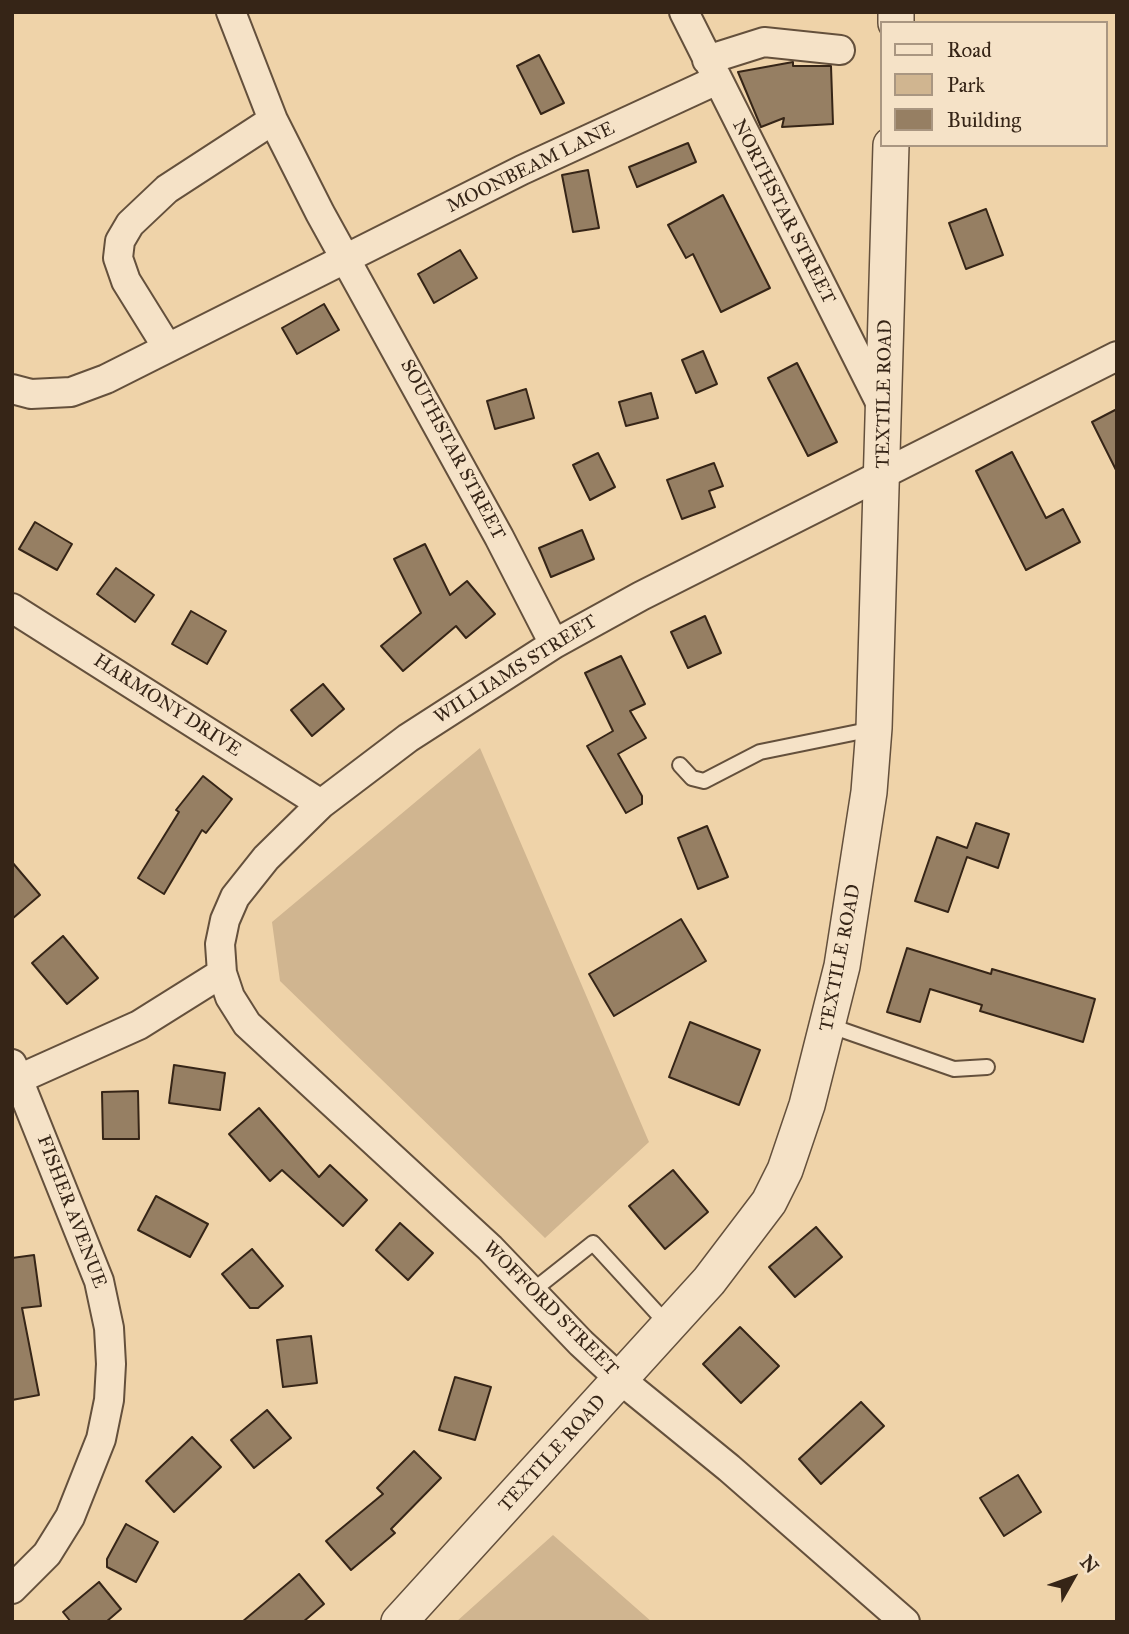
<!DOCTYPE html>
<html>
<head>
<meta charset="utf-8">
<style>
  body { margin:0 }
  #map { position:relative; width:1129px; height:1634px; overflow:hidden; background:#efd3a9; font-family:"IM FELL Great Primer",serif }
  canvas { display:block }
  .frame { position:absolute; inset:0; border:14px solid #362517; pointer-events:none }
  .legend { position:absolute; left:880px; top:21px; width:228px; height:126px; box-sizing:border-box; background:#f5e2c7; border:2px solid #a99681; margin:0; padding:9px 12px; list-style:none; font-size:21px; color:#362517 }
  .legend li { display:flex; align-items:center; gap:14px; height:35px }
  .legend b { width:35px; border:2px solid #a99681 }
  .north { position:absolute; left:1038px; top:1543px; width:70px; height:70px; -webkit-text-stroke:5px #f5e2c7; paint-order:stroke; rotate:50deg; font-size:19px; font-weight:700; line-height:28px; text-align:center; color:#362517 }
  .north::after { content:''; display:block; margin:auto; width:24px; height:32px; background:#362517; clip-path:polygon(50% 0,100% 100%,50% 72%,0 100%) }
</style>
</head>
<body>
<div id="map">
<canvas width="1129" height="1634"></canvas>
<div class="frame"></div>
<ul class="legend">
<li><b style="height:9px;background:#f5e2c7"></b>Road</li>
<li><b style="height:19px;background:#d0b590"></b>Park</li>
<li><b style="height:19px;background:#967f63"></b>Building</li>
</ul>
<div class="north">N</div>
</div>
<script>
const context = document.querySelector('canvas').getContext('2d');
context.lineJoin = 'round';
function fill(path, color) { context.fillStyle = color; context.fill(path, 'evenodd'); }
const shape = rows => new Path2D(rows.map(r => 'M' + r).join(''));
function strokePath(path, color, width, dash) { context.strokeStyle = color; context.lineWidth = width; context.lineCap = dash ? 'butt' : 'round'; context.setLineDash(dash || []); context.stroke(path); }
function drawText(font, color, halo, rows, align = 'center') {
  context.font = font + ' "IM FELL Great Primer",serif'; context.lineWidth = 5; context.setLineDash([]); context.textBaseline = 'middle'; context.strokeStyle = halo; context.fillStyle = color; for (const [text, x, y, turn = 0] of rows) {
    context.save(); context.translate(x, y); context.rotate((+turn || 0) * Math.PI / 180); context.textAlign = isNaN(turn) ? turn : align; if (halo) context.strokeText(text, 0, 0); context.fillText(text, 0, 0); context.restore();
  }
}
const green = shape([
  [480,748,649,1142,545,1238,280,981,272,922],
  [553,1535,652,1622,456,1622]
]);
const building = shape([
  [539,55,564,103,541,114,517,66,539,55],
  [793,62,793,66,831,66,833,124,782,127,784,118,761,127,738,72,793,62],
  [688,143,696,162,637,187,629,167,688,143],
  [588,170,599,228,573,232,562,175,588,170],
  [723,195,770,288,721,312,693,254,686,258,668,225,723,195],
  [986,209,1003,255,966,269,949,223,986,209],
  [460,250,477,278,434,303,418,274,460,250],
  [324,304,339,330,297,354,282,328,324,304],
  [703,351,717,384,696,393,682,360,703,351],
  [797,363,837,442,808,456,768,378,797,363],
  [526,389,534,418,495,429,487,401,526,389],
  [651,393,658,418,626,426,619,402,651,393],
  [1117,409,1117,472,1092,422,1117,409],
  [1012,452,1046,518,1063,509,1080,542,1026,570,976,471,1012,452],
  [598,453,615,487,590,500,573,465,598,453],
  [714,463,723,486,709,491,715,507,682,519,667,480,714,463],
  [35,522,72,544,57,570,19,549,35,522],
  [582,530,594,559,551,577,539,548,582,530],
  [425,544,450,595,467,581,495,614,466,638,456,626,403,671,381,646,421,613,394,559,425,544],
  [116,568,154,595,135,622,97,594,116,568],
  [191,611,226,631,207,664,172,644,191,611],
  [705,616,721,653,688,668,671,632,705,616],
  [621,656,645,704,630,711,646,738,618,754,642,796,642,804,626,813,587,746,613,731,585,673,621,656],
  [323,684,344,709,312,736,291,710,323,684],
  [203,776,232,799,206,833,202,830,164,894,138,878,179,812,176,810,203,776],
  [976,823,1009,834,998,868,967,857,948,912,915,901,937,837,967,848,976,823],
  [707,826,728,877,698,889,678,838,707,826],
  [12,862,40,895,12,919,12,862],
  [681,919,706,961,614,1016,589,974,681,919],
  [63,936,98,978,67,1004,32,963,63,936],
  [907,948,991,974,992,969,1095,999,1083,1042,980,1011,982,1005,930,989,920,1022,887,1012,907,948],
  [690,1022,760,1050,739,1105,669,1077,690,1022],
  [174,1065,225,1073,220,1110,169,1103,174,1065],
  [138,1091,139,1139,103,1139,102,1092,138,1091],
  [259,1108,319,1177,330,1165,367,1200,343,1226,282,1170,270,1181,229,1134,259,1108],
  [673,1170,708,1212,665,1249,629,1206,673,1170],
  [156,1196,208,1224,190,1257,138,1230,156,1196],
  [400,1223,433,1253,408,1280,376,1250,400,1223],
  [816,1227,842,1257,795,1297,769,1267,816,1227],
  [252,1249,283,1286,258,1308,250,1308,222,1274,252,1249],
  [34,1255,41,1306,22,1308,39,1395,12,1400,12,1258,34,1255],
  [740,1327,779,1366,741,1403,703,1364,740,1327],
  [311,1336,317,1383,283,1387,277,1340,311,1336],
  [455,1377,491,1387,475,1440,439,1430,455,1377],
  [861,1402,884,1426,821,1484,799,1459,861,1402],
  [267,1410,291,1438,254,1468,231,1440,267,1410],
  [192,1437,221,1467,174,1512,146,1481,192,1437],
  [414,1451,441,1478,391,1529,395,1533,351,1570,326,1541,383,1494,377,1488,414,1451],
  [1018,1475,1041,1512,1004,1536,980,1498,1018,1475],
  [126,1524,158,1542,136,1582,107,1567,107,1559,126,1524],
  [299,1574,324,1604,303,1622,242,1622,299,1574],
  [99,1582,121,1609,106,1622,71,1622,63,1612,99,1582]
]);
const service = shape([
  [680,765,692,778,704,781,760,752,873,729],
  [828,1025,954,1069,987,1067],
  [531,1292,593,1243,669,1326]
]);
const minor = shape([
  [231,12,273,120,320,213,499,537,554,644],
  [684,12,884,410],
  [707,60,764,42,840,50],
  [167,347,126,281,118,258,120,241,130,224,167,189,273,120],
  [12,389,31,394,71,392,106,379,522,170,717,80],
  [12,608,321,804],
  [12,1064,99,1281,109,1328,111,1364,109,1400,101,1439,70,1517,47,1554,12,1589],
  [12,1082,139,1025,222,973],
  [905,1622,729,1468,621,1380,581,1343,490,1248,247,1024,230,997,222,973,220,944,225,920,235,897,266,858,321,804,408,738,554,644,641,596,1117,356]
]);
const tertiary = shape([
  [896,23,896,12],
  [399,1622,709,1281,769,1202,785,1170,807,1105,842,966,869,792,874,728,891,145]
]);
const streetNames = [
  ["MOONBEAM LANE",531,168,-26],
  ["NORTHSTAR STREET",783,212,63],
  ["TEXTILE ROAD",885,394,-89],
  ["SOUTHSTAR STREET",452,450,62],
  ["WILLIAMS STREET",516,670,-32],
  ["HARMONY DRIVE",167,706,33],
  ["TEXTILE ROAD",841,958,-79],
  ["FISHER AVENUE",71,1212,69],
  ["WOFFORD STREET",550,1309,45],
  ["TEXTILE ROAD",553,1454,-48]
];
fill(green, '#d0b590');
fill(building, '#967f63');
strokePath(building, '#362517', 2);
strokePath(service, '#64503c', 18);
strokePath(minor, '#64503c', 32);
strokePath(tertiary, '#64503c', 38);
strokePath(service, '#f5e2c7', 14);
strokePath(minor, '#f5e2c7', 28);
strokePath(tertiary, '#f5e2c7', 35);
drawText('19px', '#362517', '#f5e2c7', streetNames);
</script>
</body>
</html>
